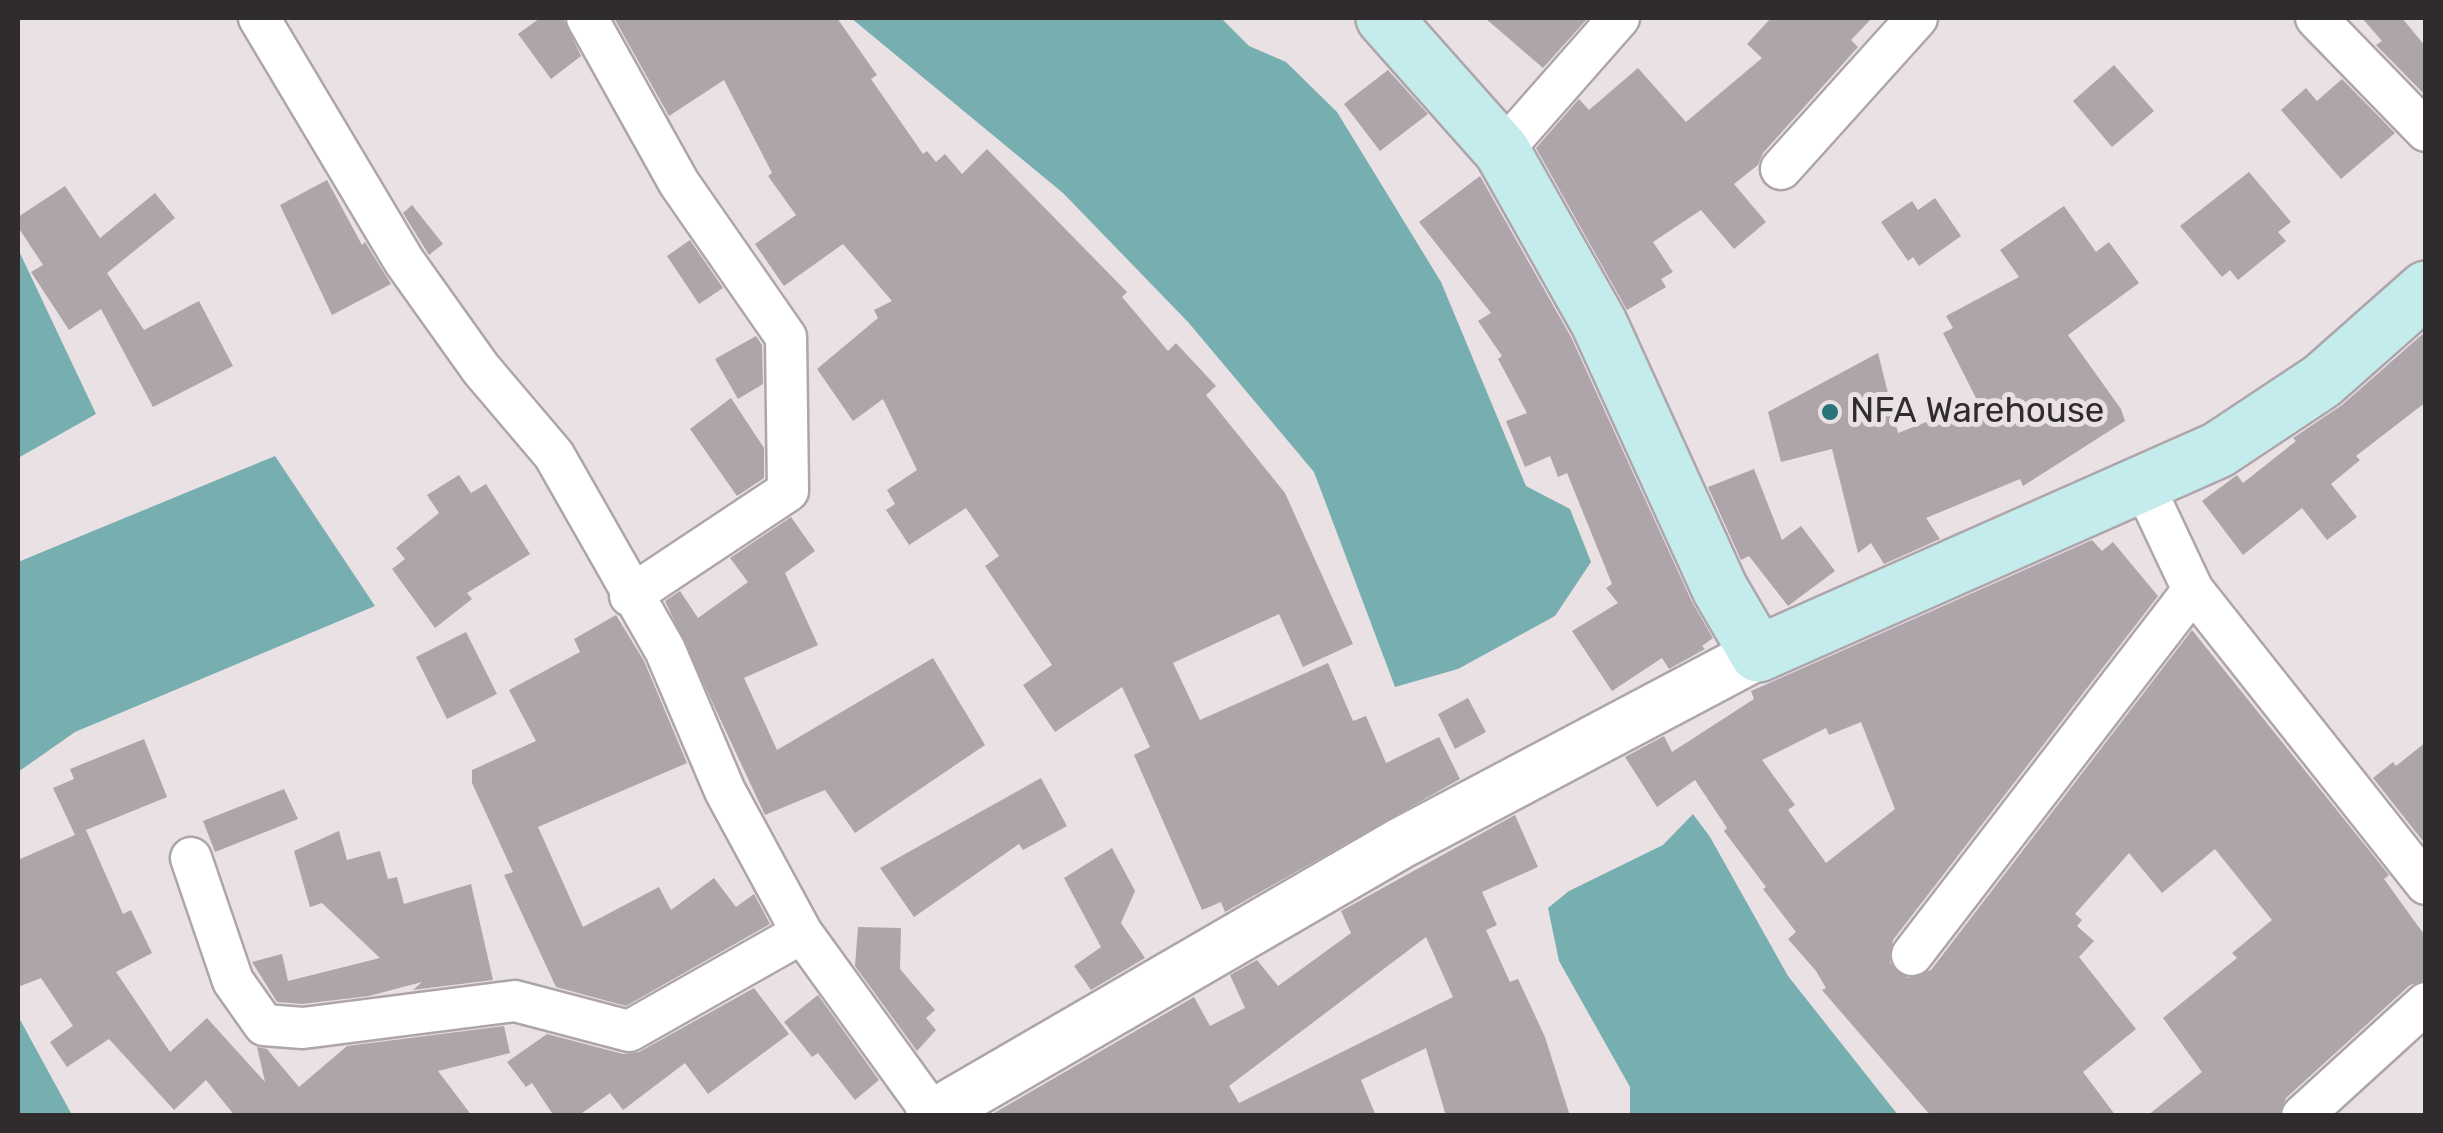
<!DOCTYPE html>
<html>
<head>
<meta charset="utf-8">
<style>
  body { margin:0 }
  #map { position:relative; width:2443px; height:1133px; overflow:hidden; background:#eae1e5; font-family:Rubik,sans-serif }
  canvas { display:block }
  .frame { position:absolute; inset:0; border:20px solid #302c2e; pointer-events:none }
</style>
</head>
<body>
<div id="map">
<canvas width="2443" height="1133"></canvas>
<div class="frame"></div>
</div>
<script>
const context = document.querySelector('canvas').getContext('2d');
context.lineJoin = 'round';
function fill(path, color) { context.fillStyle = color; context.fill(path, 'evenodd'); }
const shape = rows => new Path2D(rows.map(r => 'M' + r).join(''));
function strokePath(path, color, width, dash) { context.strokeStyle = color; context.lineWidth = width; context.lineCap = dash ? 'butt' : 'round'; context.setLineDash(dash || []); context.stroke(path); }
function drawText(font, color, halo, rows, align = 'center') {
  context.font = font + ' Rubik,sans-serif'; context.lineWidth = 10; context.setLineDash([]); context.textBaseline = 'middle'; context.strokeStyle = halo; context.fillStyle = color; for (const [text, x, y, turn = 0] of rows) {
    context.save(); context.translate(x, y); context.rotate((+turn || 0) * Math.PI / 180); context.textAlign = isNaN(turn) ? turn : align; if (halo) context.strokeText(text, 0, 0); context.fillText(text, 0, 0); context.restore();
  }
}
const water = shape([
  [851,18,1221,18,1249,46,1286,62,1337,112,1441,282,1526,486,1570,509,1591,562,1555,616,1458,669,1395,687,1314,472,1188,322,1063,193],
  [18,249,96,414,18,458],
  [275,456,375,606,75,732,18,772,18,562],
  [1693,814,1710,837,1788,976,1898,1115,1630,1115,1630,1087,1559,961,1548,908,1569,891,1663,845],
  [18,1016,72,1115,18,1115]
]);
const building = shape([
  [540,18,563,18,581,56,551,79,518,34],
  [614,18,837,18,877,75,871,79,923,154,927,151,936,162,945,154,962,174,987,149,1127,292,1122,297,1168,351,1176,343,1216,386,1206,395,1285,493,1353,644,1303,667,1279,614,1173,663,1200,720,1328,663,1353,721,1366,716,1386,763,1439,737,1460,779,1225,912,1221,902,1202,910,1134,755,1150,747,1122,687,1055,732,1023,685,1052,665,985,566,999,556,966,508,909,545,886,510,895,504,887,490,917,470,883,399,853,421,817,369,878,318,874,310,892,301,843,244,784,286,755,244,796,215,768,176,772,173,724,80,669,116],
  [1485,18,1588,18,1543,68],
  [1771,18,1872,18,1851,40,1858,47,1763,153,1758,165,1734,184,1766,222,1734,249,1701,210,1653,242,1673,272,1661,279,1666,287,1627,310,1536,148,1579,99,1589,110,1638,68,1686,122,1762,58,1747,44],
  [2362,18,2402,18,2426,47,2426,96,2376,45,2382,41],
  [2114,65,2154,111,2112,147,2073,101],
  [1388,70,1428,114,1380,151,1344,104],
  [2342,79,2395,133,2341,179,2281,110,2306,88,2317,101],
  [2249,172,2291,222,2278,232,2286,241,2238,280,2230,270,2222,277,2180,226],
  [1480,176,1571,337,1692,602,1713,638,1702,646,1705,649,1669,669,1662,658,1612,691,1572,631,1618,603,1606,588,1612,584,1567,473,1558,477,1550,456,1525,467,1506,421,1527,413,1498,359,1502,356,1478,321,1491,313,1419,222],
  [327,180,362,245,365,242,391,284,332,315,280,205],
  [65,186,100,238,155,193,175,218,107,273,144,330,199,301,233,366,153,407,101,309,69,330,31,272,43,265,18,227,18,217],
  [1935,198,1961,236,1919,266,1913,257,1908,261,1881,222,1912,201,1918,210],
  [412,205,443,244,429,255,403,213],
  [2064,206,2096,252,2109,242,2139,283,2068,335,2121,409,2125,421,2023,486,2020,479,1926,518,1940,539,1884,564,1871,543,1858,553,1832,449,1781,462,1768,412,1878,353,1898,433,1978,402,1943,333,1953,328,1946,316,2019,277,2000,250],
  [690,240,723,288,699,304,667,256],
  [2426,331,2426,402,2356,456,2360,460,2331,484,2357,517,2327,540,2302,508,2243,555,2202,501,2237,475,2243,483,2296,441,2293,438,2342,405],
  [756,336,762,345,763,384,738,399,715,359],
  [731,398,764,448,764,478,737,496,690,429],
  [1754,469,1782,540,1801,526,1835,571,1788,606,1749,556,1741,560,1708,487],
  [459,475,471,493,486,484,530,554,467,593,472,599,435,628,392,569,405,559,396,548,439,513,427,495],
  [791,517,815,551,785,573,818,645,744,678,777,750,933,658,985,745,855,833,825,790,765,815,665,601,680,591,698,618,748,582,730,558],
  [2092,540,2102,551,2113,542,2158,596,1893,940,1890,963,1908,978,1931,970,2192,630,2389,875,2384,879,2426,937,2426,980,2410,985,2286,1098,2279,1116,2147,1116,2202,1072,2163,1018,2237,958,2232,953,2272,920,2215,849,2162,893,2129,853,2075,914,2082,920,2077,926,2094,941,2079,957,2136,1029,2083,1072,2116,1116,1931,1116,1822,990,1826,988,1816,971,1788,939,1796,932,1763,889,1766,887,1724,831,1727,828,1695,780,1657,807,1625,757,1664,736,1672,752,1754,699,1751,691],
  [1861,722,1895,809,1826,863,1788,810,1795,805,1762,760,1826,728,1829,735],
  [616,615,644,661,687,763,538,827,583,927,659,887,671,910,714,878,736,907,754,894,770,924,626,1006,556,987,504,875,513,872,472,783,472,770,536,741,509,690,580,652,574,639],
  [466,632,497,694,447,719,416,657],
  [1468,698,1486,732,1455,749,1438,714],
  [144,739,167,797,86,830,123,914,131,910,152,953,116,972,170,1052,207,1018,265,1082,257,1047,267,1049,299,1087,347,1046,504,1026,510,1053,438,1071,472,1116,235,1116,206,1080,174,1110,109,1039,67,1067,50,1042,73,1026,41,978,18,987,18,860,75,835,53,788,74,779,70,769],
  [2426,742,2426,845,2373,778,2393,762,2396,766],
  [1041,778,1067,826,1023,850,1019,844,914,917,880,868],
  [284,789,298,819,215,852,203,821],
  [1515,815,1538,867,1482,892,1497,925,1486,930,1510,982,1518,979,1545,1037,1570,1116,1446,1116,1426,1048,1361,1080,1376,1116,989,1116,1194,997,1210,1026,1245,1008,1230,975,1257,960,1278,986,1351,933,1341,911],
  [1426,937,1453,997,1239,1103,1229,1086],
  [339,831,347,860,380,851,388,879,397,877,404,904,471,884,493,980,413,990,422,982,369,996,302,1004,277,1002,252,962,282,954,288,981,380,958,322,903,310,907,294,851],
  [1112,848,1135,891,1121,923,1145,958,1091,990,1074,966,1101,947,1064,878],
  [858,927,901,928,900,969,935,1010,926,1018,936,1030,917,1051,855,966],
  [754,988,789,1034,708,1094,685,1063,623,1110,610,1093,578,1116,554,1116,532,1083,526,1087,507,1062,547,1034,623,1054,639,1052],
  [818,995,879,1080,855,1100,818,1053,812,1057,784,1022]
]);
const minor = shape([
  [259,18,404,261,481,369,554,455,665,650,725,791,802,933,933,1114],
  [587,18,679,183,786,337,788,491,630,596],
  [2316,18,2426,131],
  [1502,151,1619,18],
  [1781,169,1917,18],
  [2144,486,2193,590,2426,884],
  [191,858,233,981,264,1025,303,1028,515,1001,629,1031,802,933],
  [1912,955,2193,590],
  [2302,1116,2426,1003]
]);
const tertiary = shape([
  [931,1116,1401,843,1758,654]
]);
const secondary = shape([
  [1384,18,1502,151,1599,323,1720,589,1758,654,2218,450,2322,381,2426,289]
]);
const markers = [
  [1830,412,10,"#297477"]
];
const poiNames = [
  ["NFA Warehouse",1850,412]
];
fill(water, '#77aeb0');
fill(building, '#ada5a9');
strokePath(minor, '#ada5a9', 45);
strokePath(tertiary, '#ada5a9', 55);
strokePath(secondary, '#ada5a9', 60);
strokePath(minor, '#fff', 40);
strokePath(tertiary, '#fff', 50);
strokePath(secondary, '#c4eced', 55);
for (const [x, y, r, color] of markers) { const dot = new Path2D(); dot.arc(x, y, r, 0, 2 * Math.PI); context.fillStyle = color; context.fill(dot); strokePath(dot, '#eae1e5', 4); }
drawText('35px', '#302c2e', '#eae1e5', poiNames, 'left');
</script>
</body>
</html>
